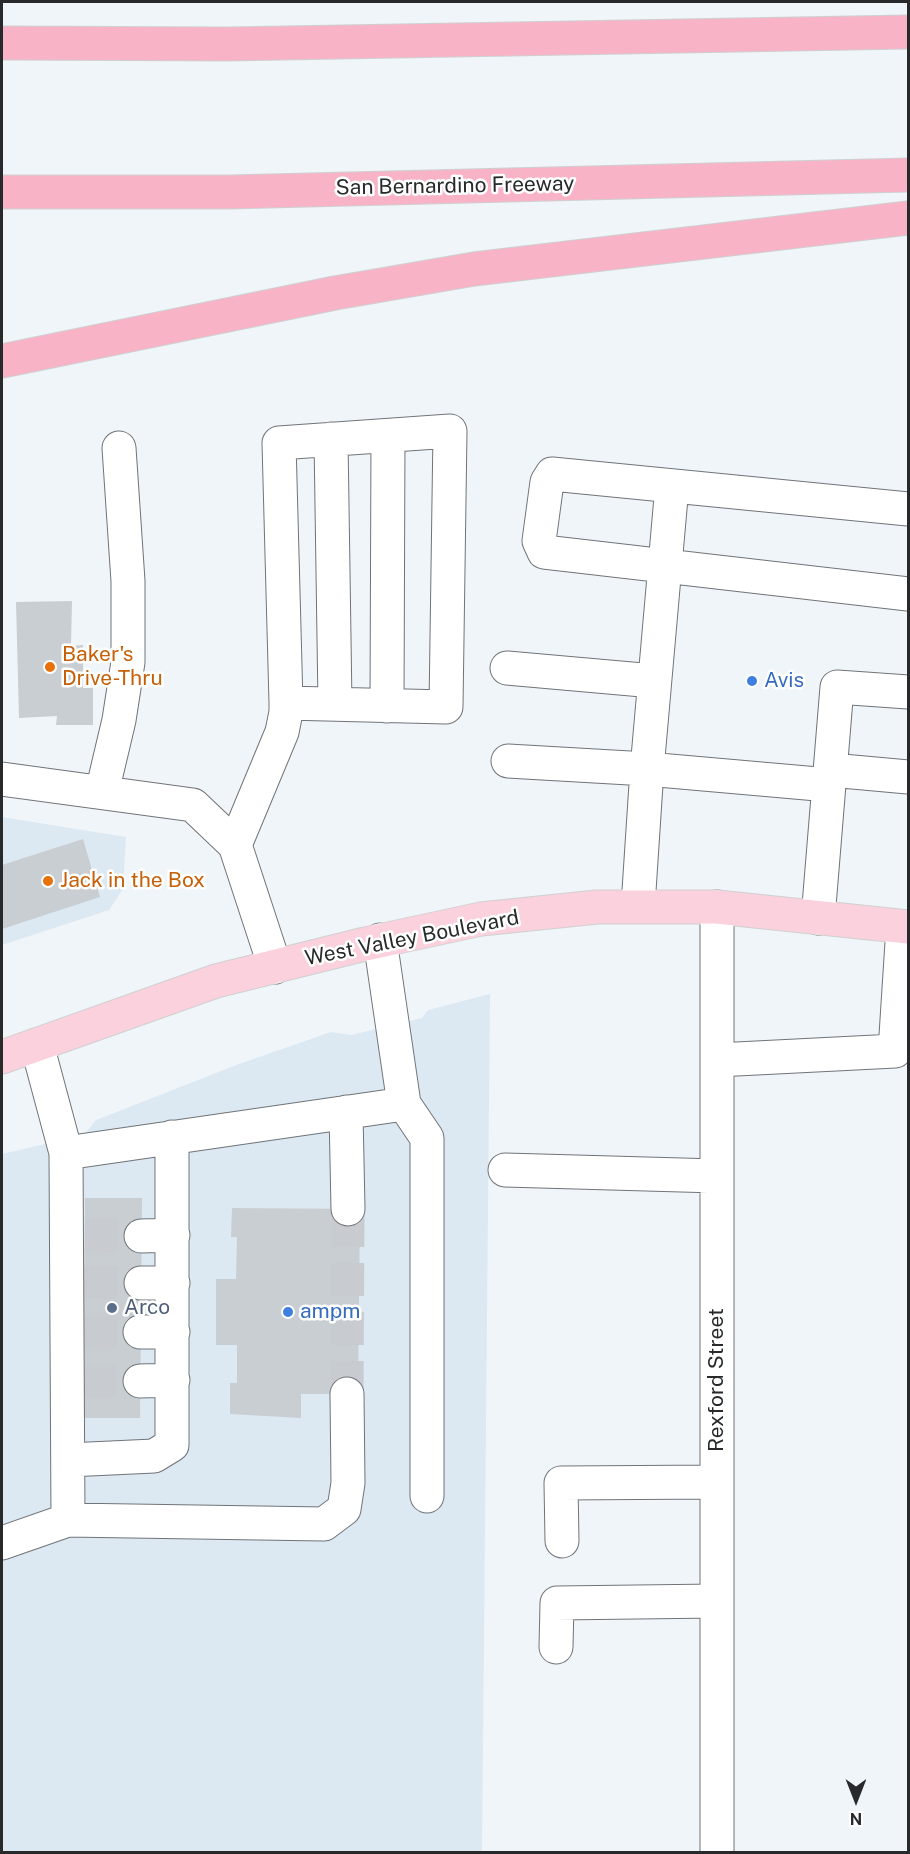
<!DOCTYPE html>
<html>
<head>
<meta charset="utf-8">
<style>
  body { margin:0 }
  #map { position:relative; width:910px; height:1854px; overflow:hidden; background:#f0f5fa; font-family:"Public Sans",sans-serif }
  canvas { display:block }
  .frame { position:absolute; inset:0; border:3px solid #27292a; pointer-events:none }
  .north { position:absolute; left:826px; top:1770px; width:60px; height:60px; -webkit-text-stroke:4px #fff; paint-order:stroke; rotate:180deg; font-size:16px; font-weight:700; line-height:24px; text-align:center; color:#27292a }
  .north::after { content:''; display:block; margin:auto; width:21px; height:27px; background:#27292a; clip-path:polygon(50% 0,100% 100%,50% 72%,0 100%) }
</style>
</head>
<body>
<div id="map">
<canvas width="910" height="1854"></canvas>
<div class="frame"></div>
<div class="north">N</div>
</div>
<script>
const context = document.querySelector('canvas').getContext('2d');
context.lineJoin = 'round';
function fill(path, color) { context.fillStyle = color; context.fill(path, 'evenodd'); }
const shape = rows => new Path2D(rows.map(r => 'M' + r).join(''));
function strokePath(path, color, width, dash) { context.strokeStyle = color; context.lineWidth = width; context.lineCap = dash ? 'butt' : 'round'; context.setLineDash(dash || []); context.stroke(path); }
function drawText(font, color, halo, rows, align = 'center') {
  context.font = font + ' "Public Sans",sans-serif'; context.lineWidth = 5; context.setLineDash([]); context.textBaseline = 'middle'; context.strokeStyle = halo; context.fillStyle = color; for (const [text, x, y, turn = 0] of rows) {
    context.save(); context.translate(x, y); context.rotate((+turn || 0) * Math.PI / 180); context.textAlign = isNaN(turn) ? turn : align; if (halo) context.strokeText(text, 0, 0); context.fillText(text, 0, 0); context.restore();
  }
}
const built = shape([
  [2,817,126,837,123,889,109,910,2,945],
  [490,994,482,1852,2,1852,2,1154,84,1135,96,1120,239,1064,331,1032,351,1035,422,1018,428,1010]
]);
const building = shape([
  [72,601,71,646,83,645,83,688,93,688,93,725,56,725,57,716,19,718,16,602],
  [83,839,100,897,2,929,2,865],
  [85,1198,142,1198,140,1418,83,1418],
  [232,1208,360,1209,358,1394,301,1394,301,1418,230,1414,230,1383,237,1383,237,1345,216,1345,216,1279,236,1279,237,1237,231,1237]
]);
const minorTunnel = shape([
  [85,1235,141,1236],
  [84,1282,141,1283],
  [84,1332,140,1332],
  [83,1381,140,1381],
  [347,1394,348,1209]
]);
const minor = shape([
  [331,439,335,704],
  [908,509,552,474,547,482,539,541,544,552,908,594],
  [507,668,654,681],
  [387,706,388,436],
  [508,761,647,769,672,486],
  [831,770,908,777],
  [2,779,193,805,235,845,275,967],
  [102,792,119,720,128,662,128,581,119,448],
  [235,845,282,732,286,712,286,703,279,443,450,431,446,707,286,703],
  [638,906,647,769,829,785],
  [717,907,717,1852],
  [818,918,837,687,908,692],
  [380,940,404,1104,427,1138,427,1496],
  [37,1045,66,1153,68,1520],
  [717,1060,895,1051,903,927],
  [346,1112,348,1209],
  [66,1153,404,1104],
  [505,1170,717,1176],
  [141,1236,173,1235],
  [141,1283,173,1283],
  [140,1332,173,1332],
  [140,1381,173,1380],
  [68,1460,154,1456,172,1445,172,1137],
  [562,1541,561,1483,717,1482],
  [2,1543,68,1520,324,1524,344,1509,348,1483,347,1394],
  [556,1647,557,1603,717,1601]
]);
const major = shape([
  [2,1057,216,981,365,944,481,919,597,907,717,907,908,927]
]);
const highway = shape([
  [2,43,228,44,908,32],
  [2,192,229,192,908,175],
  [2,361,335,293,474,269,908,218]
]);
const markers = [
  [50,667,6,"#e8710a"],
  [752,681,6,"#3f7fe0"],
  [48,881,6,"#e8710a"],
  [112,1308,6,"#5c6f8a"],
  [288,1312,6,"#3f7fe0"]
];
const streetNames = [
  ["San Bernardino Freeway",455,186,-1],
  ["West Valley Boulevard",412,938,-11],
  ["Rexford Street",717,1380,-90]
];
const foodNames = [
  ["Baker's",62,655],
  ["Drive-Thru",62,679],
  ["Jack in the Box",60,881]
];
const shopNames = [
  ["Avis",764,681],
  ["ampm",300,1312]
];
const serviceNames = [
  ["Arco",124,1308]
];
fill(built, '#dce8f2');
fill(building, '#c9ced3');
strokePath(minorTunnel, '#c8ccd0', 33, [33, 16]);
strokePath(minor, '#707478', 35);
strokePath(major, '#cfd0d0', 35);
strokePath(highway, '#cfd0d0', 35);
strokePath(minor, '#fff', 33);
strokePath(major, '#fbd1dd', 33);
strokePath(highway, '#f8b3c7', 33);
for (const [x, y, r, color] of markers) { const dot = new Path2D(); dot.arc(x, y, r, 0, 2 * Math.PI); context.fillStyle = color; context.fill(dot); strokePath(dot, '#fff', 2); }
drawText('21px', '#27292a', '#fff', streetNames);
drawText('21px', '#c56008', '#fff', foodNames, 'left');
drawText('21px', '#366cbe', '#fff', shopNames, 'left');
drawText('21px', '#4e5e75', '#fff', serviceNames, 'left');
</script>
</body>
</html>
